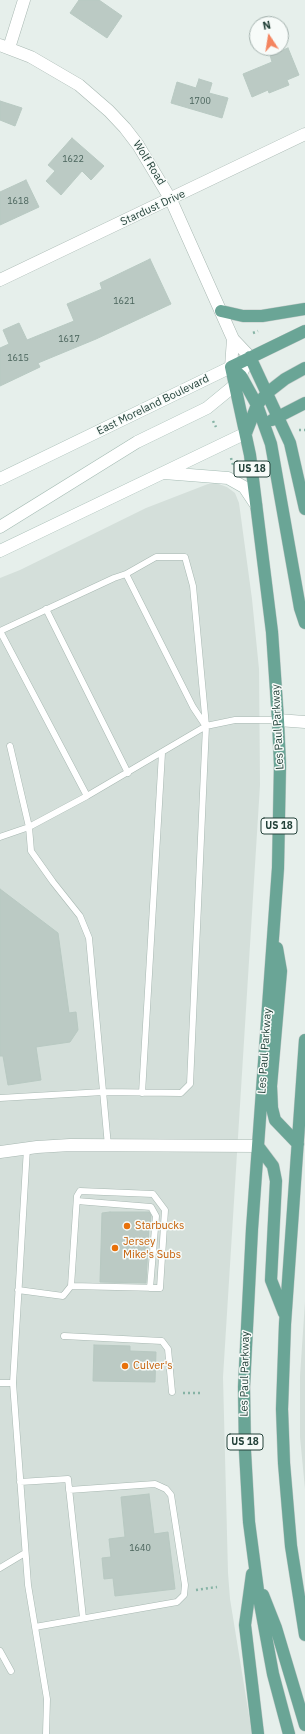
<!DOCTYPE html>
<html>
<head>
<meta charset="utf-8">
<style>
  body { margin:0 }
  #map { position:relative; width:305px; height:1734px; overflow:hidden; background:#e6efeb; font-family:"IBM Plex Sans",sans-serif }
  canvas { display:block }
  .north { position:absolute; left:249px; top:16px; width:40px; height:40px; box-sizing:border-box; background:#f7fbf9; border:1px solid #a3b1ad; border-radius:50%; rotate:348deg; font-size:11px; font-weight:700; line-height:16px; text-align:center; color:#24423a }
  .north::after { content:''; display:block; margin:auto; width:14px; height:18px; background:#f4845f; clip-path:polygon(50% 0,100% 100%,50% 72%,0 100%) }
</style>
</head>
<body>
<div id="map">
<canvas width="305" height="1734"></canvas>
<div class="north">N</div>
</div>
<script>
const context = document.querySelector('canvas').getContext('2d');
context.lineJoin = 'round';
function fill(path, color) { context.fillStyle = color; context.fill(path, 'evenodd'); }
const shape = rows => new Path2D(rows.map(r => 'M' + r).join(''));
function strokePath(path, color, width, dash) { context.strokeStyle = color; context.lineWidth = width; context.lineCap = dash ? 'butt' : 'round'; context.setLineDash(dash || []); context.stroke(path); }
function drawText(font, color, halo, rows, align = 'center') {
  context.font = font + ' "IBM Plex Sans",sans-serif'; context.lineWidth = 3; context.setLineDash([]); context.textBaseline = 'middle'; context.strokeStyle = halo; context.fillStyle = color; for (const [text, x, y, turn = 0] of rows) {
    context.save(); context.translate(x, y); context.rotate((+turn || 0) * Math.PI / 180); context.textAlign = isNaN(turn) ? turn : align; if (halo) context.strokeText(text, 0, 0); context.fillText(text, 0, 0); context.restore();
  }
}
const built = shape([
  [216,483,227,487,235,493,239,503,252,599,259,669,260,785,223,1377,228,1573,230,1599,252,1734,0,1734,0,578,20,570,146,508,208,484],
  [305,1302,305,1489,300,1437,300,1376]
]);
const building = shape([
  [79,0,99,0,122,16,107,38,70,13,79,0],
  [288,48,299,75,287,80,289,85,269,93,268,90,252,97,243,74,272,62,270,55,288,48],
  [199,79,212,83,209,93,228,98,222,118,171,103,177,82,196,88,199,79],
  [0,101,22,108,15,126,0,120,0,101],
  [72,138,104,166,91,180,82,171,61,195,46,181,55,171,48,165,72,138],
  [26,180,39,207,0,225,0,192,26,180],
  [150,259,171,304,96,339,38,363,40,367,0,386,0,348,9,344,3,330,19,323,27,340,74,321,67,304,102,289,100,283,150,259],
  [0,889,58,933,69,1013,76,1012,78,1030,70,1042,36,1047,41,1080,8,1085,3,1056,0,1056,0,889],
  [110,1212,149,1212,151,1215,150,1225,149,1225,146,1283,100,1282,102,1213,110,1212],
  [94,1345,130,1346,130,1351,156,1352,155,1382,93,1381,94,1345],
  [149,1494,154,1534,168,1532,175,1589,115,1596,113,1578,104,1579,102,1558,111,1557,109,1539,125,1537,121,1497,149,1494]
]);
const path = shape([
  [253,333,258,331],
  [213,421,216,427],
  [299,430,305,430],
  [231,458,233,465],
  [183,1393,203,1393],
  [196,1590,217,1587]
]);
const lane = shape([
  [126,574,193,707,205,725],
  [46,609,128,773],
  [0,631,114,578,126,574,156,557,185,557,193,586,206,726,190,1084,181,1093,103,1092,0,1098],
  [0,631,87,796],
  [0,837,29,827,10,746],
  [142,1093,162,753],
  [108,1146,89,938,80,916,53,882,31,851,29,827,87,796,206,726,235,720,278,720],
  [77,1201,151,1207,156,1216,150,1288],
  [18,1290,63,1296,71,1286,77,1196,80,1191,153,1194,165,1210,160,1288,71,1286],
  [64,1336,162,1341,168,1349,172,1392],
  [0,1383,13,1383,27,1148],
  [13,1383,28,1585,47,1699,46,1734],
  [20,1482,68,1479,83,1618],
  [0,1568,25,1553],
  [35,1627,177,1602,184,1595,185,1585,171,1495,166,1489,155,1484,69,1490],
  [0,1651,11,1671]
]);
const street = shape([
  [0,45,31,57,79,85,109,111,125,128,138,145,171,200,233,339,250,357],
  [9,48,24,0],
  [0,280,305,134],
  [231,367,233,339],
  [278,720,305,722],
  [0,1152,37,1147,70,1145,258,1146]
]);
const secondary = shape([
  [164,473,228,478,244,487,256,505],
  [0,479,231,367],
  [0,527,137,442,207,408,235,385,250,357],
  [0,551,246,433]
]);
const primary = shape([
  [221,311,243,316,262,316,305,309],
  [250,357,290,443,305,509],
  [231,367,250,455,272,632,278,720,280,765,278,868,252,1229,244,1387,245,1451,249,1522,259,1598,273,1674,289,1734],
  [231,367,241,376,257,405,271,444,300,608,305,623],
  [231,367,305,331],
  [272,420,305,403],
  [246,433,257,405,267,393,285,379,305,368],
  [277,948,281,971,271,1086,272,1108,275,1120,298,1144],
  [305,1040,285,1324,282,1409,284,1463,291,1546,305,1635],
  [258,1146,273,1166,276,1181,271,1280,284,1313],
  [252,1574,245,1625,258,1734],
  [263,1595,276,1628,305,1725]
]);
const markers = [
  [127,1226,4,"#e8710a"],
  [115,1248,4,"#e8710a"],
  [125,1366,4,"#e8710a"]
];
const numberNames = [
  ["1700",200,101],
  ["1622",73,159],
  ["1618",18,201],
  ["1621",124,301],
  ["1617",69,339],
  ["1615",18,358],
  ["1640",140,1548]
];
const shields = [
  [252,469,36],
  [279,826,36],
  [245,1442,36]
];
const shieldNames = [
  ["US 18",252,469],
  ["US 18",279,826],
  ["US 18",245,1442]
];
const streetNames = [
  ["Wolf Road",149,163,58],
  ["Stardust Drive",153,208,-25],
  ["East Moreland Boulevard",153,405,-26],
  ["Les Paul Parkway",278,727,-93],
  ["Les Paul Parkway",265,1051,-86],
  ["Les Paul Parkway",245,1374,-89]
];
const foodNames = [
  ["Starbucks",135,1226],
  ["Jersey",123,1242],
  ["Mike's Subs",123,1255],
  ["Culver's",133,1366]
];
fill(built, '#d4dfda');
fill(building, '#bbcac4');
strokePath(building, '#b8c9c2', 1);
strokePath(lane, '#a8b8b2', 7);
strokePath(street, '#a8b8b2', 13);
strokePath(secondary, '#a4bbb3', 13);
strokePath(primary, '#c2cac8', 13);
strokePath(path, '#86b3a5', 2.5, [2, 3]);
strokePath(lane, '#fff', 6);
strokePath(street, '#fff', 12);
strokePath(secondary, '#fff', 12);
strokePath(primary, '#6aa596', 12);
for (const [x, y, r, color] of markers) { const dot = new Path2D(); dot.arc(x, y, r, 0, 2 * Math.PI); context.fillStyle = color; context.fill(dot); strokePath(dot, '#f7fbf9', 1.5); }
drawText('9px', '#4a645c', null, numberNames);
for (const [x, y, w] of shields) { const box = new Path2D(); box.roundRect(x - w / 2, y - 8, w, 16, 3); context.fillStyle = '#f7fbf9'; context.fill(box); strokePath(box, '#24423a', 1); }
drawText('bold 10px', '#24423a', null, shieldNames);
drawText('11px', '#24423a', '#f7fbf9', streetNames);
drawText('11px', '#c56008', '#f7fbf9', foodNames, 'left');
</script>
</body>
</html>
